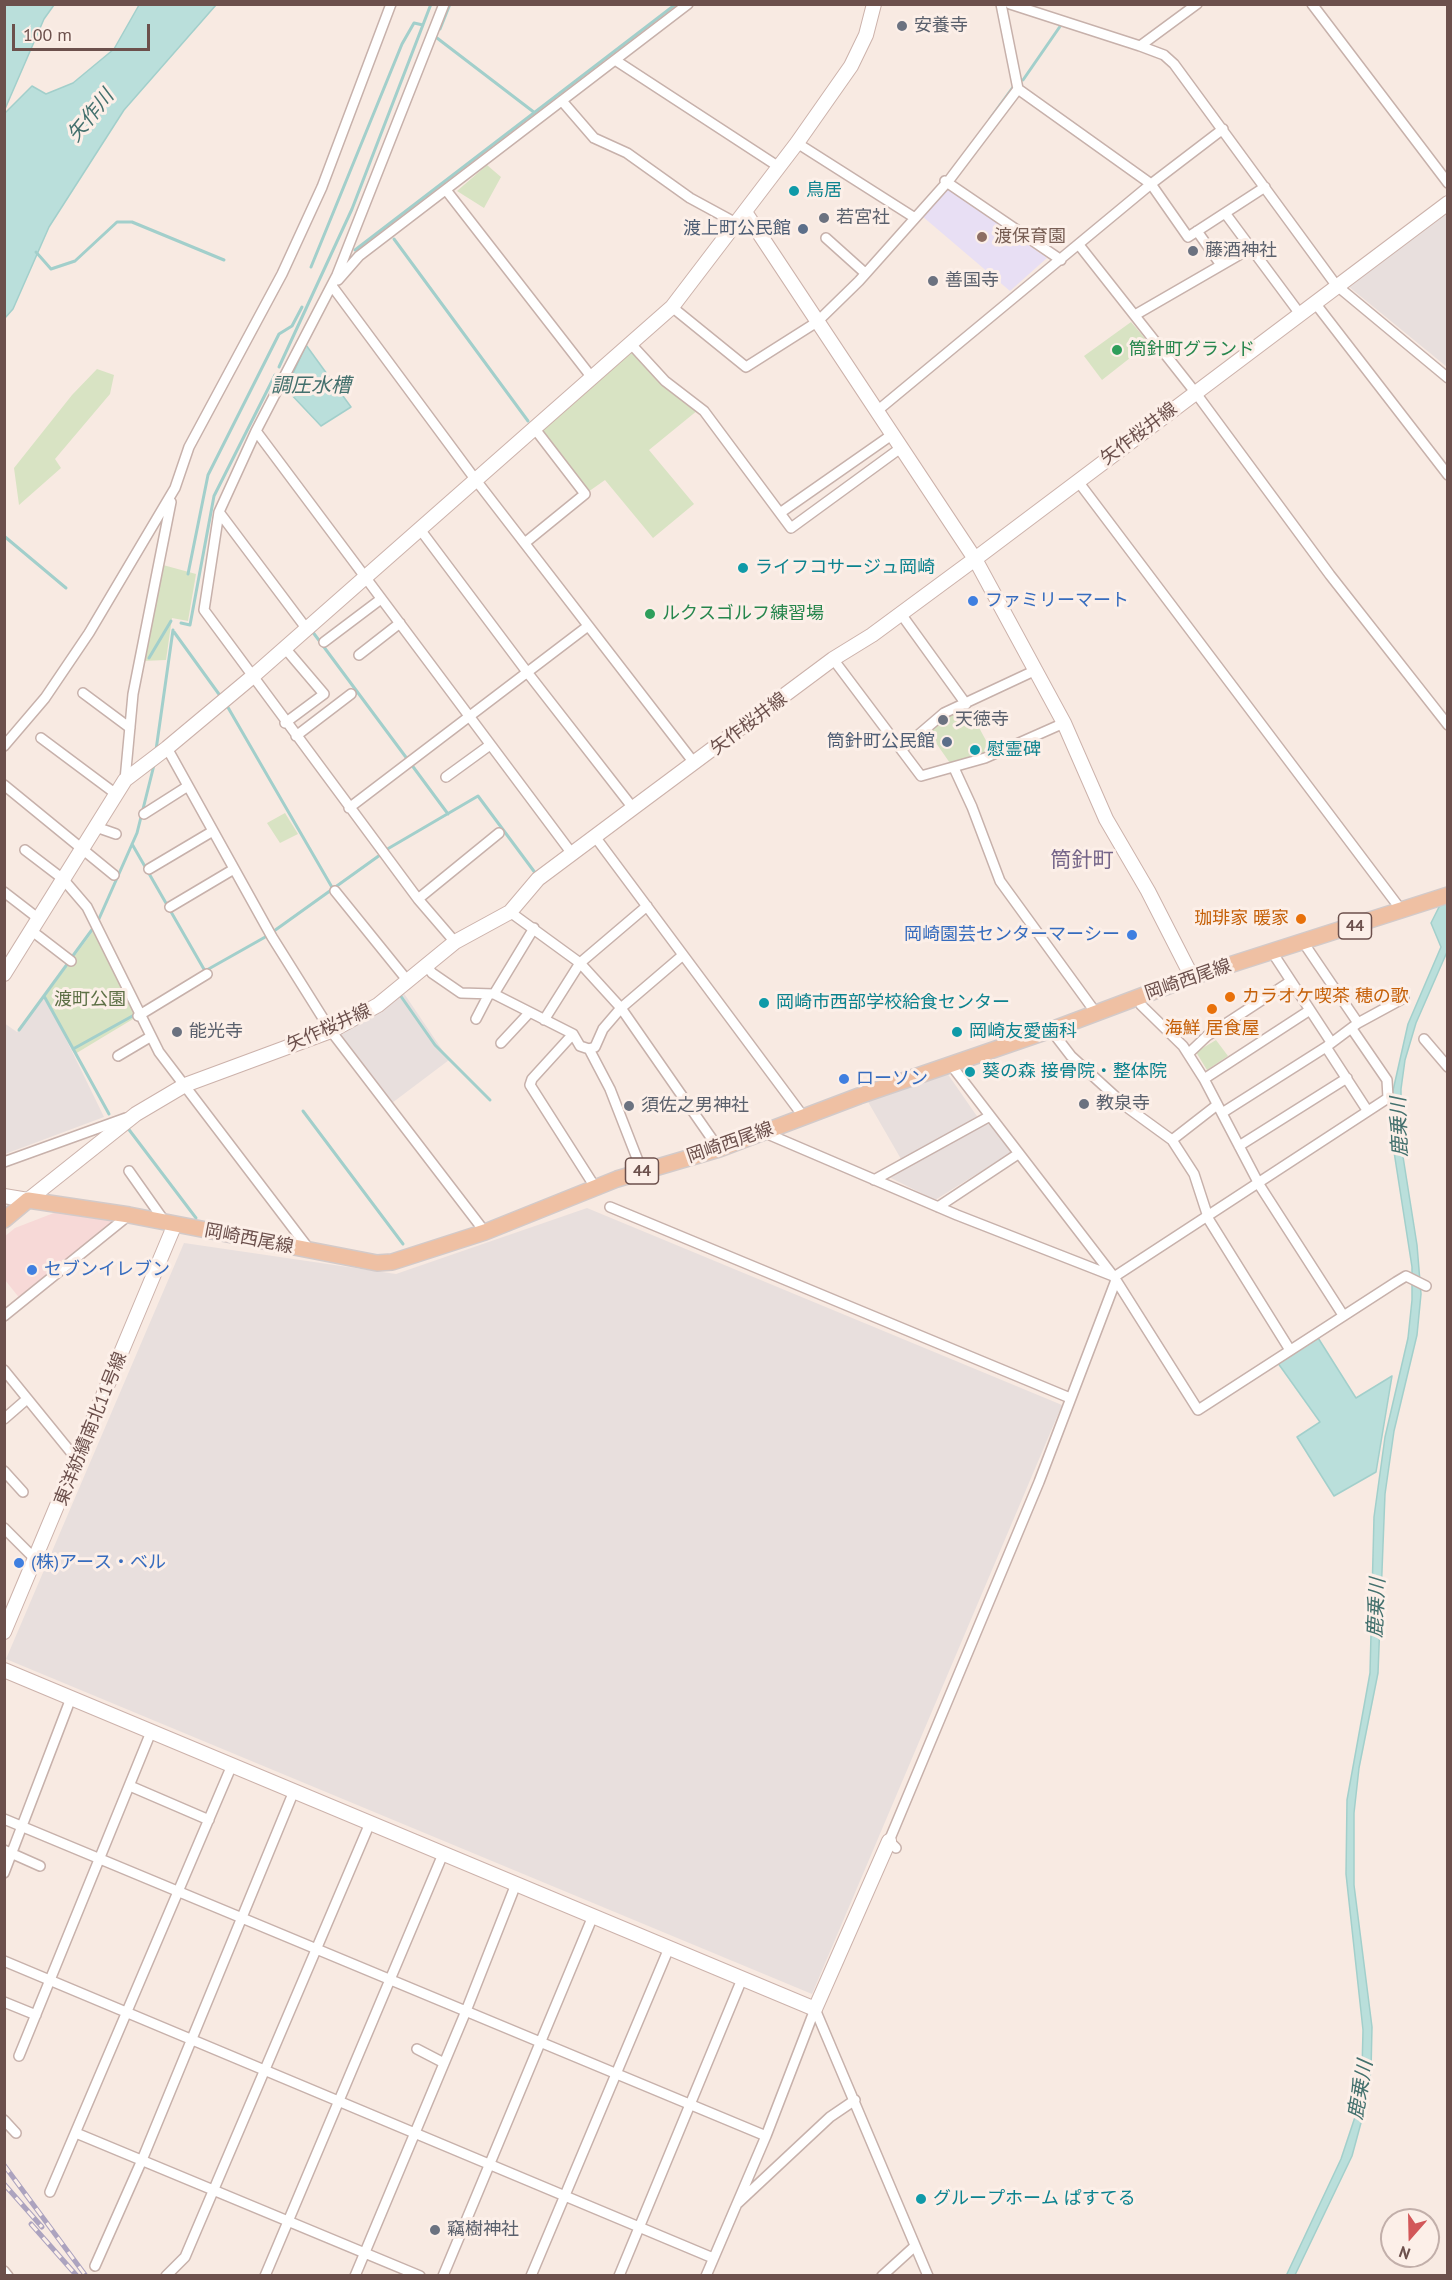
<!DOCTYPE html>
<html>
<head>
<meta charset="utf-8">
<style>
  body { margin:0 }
  #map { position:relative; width:1452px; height:2280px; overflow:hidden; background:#f8eae2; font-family:"PT Sans",sans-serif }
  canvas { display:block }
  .frame { position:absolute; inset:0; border:6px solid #6c504c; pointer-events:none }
  .north { position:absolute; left:1380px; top:2208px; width:60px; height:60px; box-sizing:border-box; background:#fcefe8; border:2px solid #c2afaa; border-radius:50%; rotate:200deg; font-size:16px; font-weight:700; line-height:24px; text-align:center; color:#6c504c }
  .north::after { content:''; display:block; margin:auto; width:21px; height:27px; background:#d25759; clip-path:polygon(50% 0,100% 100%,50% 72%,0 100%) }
  .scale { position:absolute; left:12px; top:24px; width:138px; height:27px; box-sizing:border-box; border:3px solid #6c504c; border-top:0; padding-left:8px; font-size:18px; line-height:21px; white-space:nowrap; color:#6c504c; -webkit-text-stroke:4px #fcefe8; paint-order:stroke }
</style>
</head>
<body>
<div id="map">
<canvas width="1452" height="2280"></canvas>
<div class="frame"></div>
<div class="north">N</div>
<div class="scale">100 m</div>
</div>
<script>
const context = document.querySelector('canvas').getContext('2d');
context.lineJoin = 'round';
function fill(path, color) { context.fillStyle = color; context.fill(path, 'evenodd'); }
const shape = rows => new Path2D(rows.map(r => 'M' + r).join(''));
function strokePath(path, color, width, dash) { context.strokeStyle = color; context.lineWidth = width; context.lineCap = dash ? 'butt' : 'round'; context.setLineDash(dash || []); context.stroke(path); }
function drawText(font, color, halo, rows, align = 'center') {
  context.font = font + ' "PT Sans","Noto Sans JP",sans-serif'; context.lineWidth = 6; context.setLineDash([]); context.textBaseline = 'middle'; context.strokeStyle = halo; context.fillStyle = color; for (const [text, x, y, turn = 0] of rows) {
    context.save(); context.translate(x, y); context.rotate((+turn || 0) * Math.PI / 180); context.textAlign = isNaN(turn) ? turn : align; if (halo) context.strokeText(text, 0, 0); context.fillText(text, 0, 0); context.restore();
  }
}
const commercial = shape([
  [59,1211,119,1221,21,1300,5,1280,4,1237,15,1228]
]);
const industrial = shape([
  [1447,213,1447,367,1348,286],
  [401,989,449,1060,388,1106,336,1028],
  [45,996,104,1117,5,1154,4,1023,17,1032],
  [947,1073,981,1122,901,1159,867,1100],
  [989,1122,1012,1152,935,1200,885,1175],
  [587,1208,1062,1405,812,1994,6,1659,184,1243,396,1274]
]);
const education = shape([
  [946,187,1047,258,1010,291,922,216]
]);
const green = shape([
  [487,165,501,177,484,208,457,191],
  [1131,322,1149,343,1102,380,1084,356],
  [631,351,698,410,649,450,694,504,653,538,605,480,588,492,541,429],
  [97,369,114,375,110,394,55,459,61,468,19,505,14,468,72,395],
  [163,565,196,574,188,621,172,618,166,660,142,661,156,579],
  [967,705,991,750,952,766,927,730,949,714],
  [285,813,298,834,280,843,267,823],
  [96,927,138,1016,75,1054,45,996],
  [1216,1040,1228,1056,1207,1070,1196,1052]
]);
const water = shape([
  [5,4,54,5,44,19,5,109,5,4],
  [139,5,216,5,124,110,49,227,13,309,5,318,5,113,32,86,46,94,73,83,114,49,139,5],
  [306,345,351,407,321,426,286,389,306,345],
  [1447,891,1447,952,1416,1023,1405,1060,1401,1089,1401,1144,1417,1245,1421,1294,1417,1335,1394,1431,1385,1494,1378,1673,1359,1768,1354,1813,1354,1885,1372,2027,1371,2071,1365,2108,1352,2156,1295,2275,1286,2276,1341,2159,1356,2114,1362,2071,1363,2030,1346,1874,1347,1800,1370,1673,1374,1517,1385,1437,1408,1338,1412,1300,1412,1267,1392,1139,1392,1095,1408,1024,1441,947,1431,923,1447,891],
  [1315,1333,1356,1398,1392,1376,1376,1472,1334,1496,1297,1437,1320,1422,1275,1359,1315,1333]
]);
const stream = shape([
  [440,29,450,4],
  [437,38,535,113],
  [1023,80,1061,25],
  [990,119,1014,86],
  [394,239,528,421],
  [355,250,676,4],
  [36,252,51,269,75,261,117,222,132,222,224,260],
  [311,267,402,44,414,23,423,25],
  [279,367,352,209,431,4],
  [4,536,66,588],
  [188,574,208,475,279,334,292,326,302,307],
  [181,623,190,625,214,496,275,375],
  [312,631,408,760],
  [174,632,221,697],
  [149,658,171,621],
  [226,704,333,889],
  [156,750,173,630],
  [411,764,448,814],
  [132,844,205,971,267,936,380,855],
  [384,851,478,796,536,874],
  [98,921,137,833,154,765],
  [72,957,94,927],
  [400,995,435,1045,490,1100],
  [44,996,109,1114],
  [19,1030,68,963],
  [73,1049,136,1014],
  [303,1111,403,1244],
  [127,1127,196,1218]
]);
const street = shape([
  [444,4,337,275,256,431,219,512,204,610,418,899,455,942],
  [1001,4,1018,89,1151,184,1188,237,1265,187],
  [1010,4,1140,46,1164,55,1174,64,1336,285,1448,378],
  [1312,4,1448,183],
  [1140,46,1197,4],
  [615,60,779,167],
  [562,101,594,138,627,153,690,198,736,223],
  [797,143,915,218],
  [945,181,1061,260],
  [446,190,593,379],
  [1225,213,1300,314],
  [1197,231,1221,265],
  [826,238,865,273],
  [1079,245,1195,392,1330,575,1448,725],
  [338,280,359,256,688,4],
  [332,286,475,479,695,764],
  [1315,303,1448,475],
  [672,307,746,367,817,322,859,281,950,179,1018,89],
  [1135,315,1251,248],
  [631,344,665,381,704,411,791,528,902,447],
  [877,411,1151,184,1223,129],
  [256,431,573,855],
  [1077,480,1402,911],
  [219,512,306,628],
  [780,513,893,434],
  [419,528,527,672,633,808],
  [526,542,585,494,535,429],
  [901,614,966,704],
  [324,642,381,599],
  [284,647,324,694,285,723],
  [359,655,400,623],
  [833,659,921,776,985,758,1064,723],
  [83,693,130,728],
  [296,736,351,694],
  [41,738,116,794],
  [4,746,45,698,89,633,175,488,189,447,282,274,322,187,391,4],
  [167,748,272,937,331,1031,485,1232],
  [902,749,944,713,1036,670],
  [954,768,972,807,1000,881,1096,1013],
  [446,777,490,745],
  [125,780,133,694,171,502],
  [4,785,114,875],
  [349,808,588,626],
  [144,814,188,786],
  [96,827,116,834],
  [596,838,803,1116],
  [25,850,63,879,87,907,159,1052,309,1249],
  [149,869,213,831],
  [335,891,407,980],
  [4,892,39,919],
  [418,899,499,833],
  [170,907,234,869],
  [510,912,580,963,621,1008,719,1149],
  [534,928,494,994,573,1034],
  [32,931,71,961],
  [1303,942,1358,1023],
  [1272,952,1331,1042],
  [426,965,432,973,461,993,494,994],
  [1138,997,1141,1005,1183,1046,1204,1079,1260,1186,1343,1315],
  [138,1016,207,974],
  [476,1019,489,994],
  [544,1020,580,963,647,906],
  [1051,1030,1071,1056,1128,1108,1172,1140,1194,1174,1209,1220,1290,1350],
  [1424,1039,1448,1067],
  [501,1043,529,1013],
  [1326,1047,1367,1110],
  [589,1049,610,1089,642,1171],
  [1188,1054,1207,1036,1291,981],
  [118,1056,150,1037],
  [951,1065,1114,1277,1198,1410,1396,1282,1406,1276,1426,1286],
  [1204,1079,1310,1010],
  [1222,1113,1326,1047,1358,1023,1404,998],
  [763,1132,957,1215,1113,1276],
  [1172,1140,1217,1105],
  [1239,1146,1347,1078],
  [4,1162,126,1118],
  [129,1171,165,1222],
  [874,1180,990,1116],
  [595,1187,530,1085,532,1079,573,1034,580,1046,589,1049,595,1047,603,1029,621,1008,683,955],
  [610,1207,1070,1398],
  [938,1207,1018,1154],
  [1114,1277,1388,1098,1387,1080,1352,1029],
  [4,1316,129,1215],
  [4,1370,78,1461],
  [4,1419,27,1399],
  [4,1471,23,1492],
  [4,1528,36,1560],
  [130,1786,209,1820],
  [4,1819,766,2136],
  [896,1848,889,1841,1039,1482,1116,1280],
  [4,1850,40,1866],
  [4,1873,71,1698],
  [4,1961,713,2258],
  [4,2002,36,2015],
  [815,2009,928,2276],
  [417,2049,444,2063],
  [19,2056,151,1732],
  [4,2120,16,2133],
  [76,2133,420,2276],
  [50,2192,232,1765],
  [738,2203,830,2117,855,2100],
  [95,2266,142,2160,294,1791],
  [4,2271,8,2276],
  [166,2276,185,2257,370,1823],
  [265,2276,443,1854],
  [355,2276,466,2011,516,1884],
  [443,2276,593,1916],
  [531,2276,669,1948],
  [619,2276,742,1979],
  [706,2276,766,2136,815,2009],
  [882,2276,915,2246]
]);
const secondary = shape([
  [745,212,975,559,1064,723,1106,819,1148,891,1192,977],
  [4,974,125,780,167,748,252,677,672,307,797,143,851,66,866,35,874,4],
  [4,1196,28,1200,136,1114,185,1085,331,1031,378,1005,455,942,510,912,538,879,633,808,833,659,872,635,975,559,1448,203],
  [4,1632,175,1224],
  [4,1670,815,2009,889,1841]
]);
const primary = shape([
  [4,1220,28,1200,129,1215,377,1263,392,1262,485,1232,617,1179,719,1149,859,1096,1051,1030,1192,977,1448,895]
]);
const rail = shape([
  [4,2165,86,2276],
  [4,2184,42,2227],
  [31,2224,77,2276]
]);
const markers = [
  [902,26,6,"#6b7280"],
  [794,191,6,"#0f9aa8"],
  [824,218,6,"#6b7280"],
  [803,229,6,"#5c6f8a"],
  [982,237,6,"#8d6e63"],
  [1193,251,6,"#6b7280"],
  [933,281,6,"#6b7280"],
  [1117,350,6,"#2e9e5b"],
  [743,568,6,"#0f9aa8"],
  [973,601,6,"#3f7fe0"],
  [650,614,6,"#2e9e5b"],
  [943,720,6,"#6b7280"],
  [947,742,6,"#5c6f8a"],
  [975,750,6,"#0f9aa8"],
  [1301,919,6,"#e8710a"],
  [1132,935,6,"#3f7fe0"],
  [1230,997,6,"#e8710a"],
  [764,1003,6,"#0f9aa8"],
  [1212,1009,6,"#e8710a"],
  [177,1032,6,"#6b7280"],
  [957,1032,6,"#0f9aa8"],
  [970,1072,6,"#0f9aa8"],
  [844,1079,6,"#3f7fe0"],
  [1084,1104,6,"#6b7280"],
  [629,1106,6,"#6b7280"],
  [32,1270,6,"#3f7fe0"],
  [19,1563,6,"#3f7fe0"],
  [921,2199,6,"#0f9aa8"],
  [435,2230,6,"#6b7280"]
];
const shields = [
  [1355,926,33],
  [642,1171,33]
];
const shieldNames = [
  ["44",1355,926],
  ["44",642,1171]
];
const worshipNames = [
  ["安養寺",914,26],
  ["若宮社",836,218],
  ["藤酒神社",1205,251],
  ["善国寺",945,281],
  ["天徳寺",955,720],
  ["能光寺",189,1032],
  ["教泉寺",1096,1104],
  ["須佐之男神社",641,1106],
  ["竊樹神社",447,2230]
];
const cultureNames = [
  ["鳥居",806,191],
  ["ライフコサージュ岡崎",755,568],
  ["慰霊碑",987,750],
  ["岡崎市西部学校給食センター",776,1003],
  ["岡崎友愛歯科",969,1032],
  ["葵の森 接骨院・整体院",982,1072],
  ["グループホーム ぱすてる",933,2199]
];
const serviceNames = [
  ["渡上町公民館",791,229],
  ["筒針町公民館",935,742]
];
const educationNames = [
  ["渡保育園",994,237]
];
const leisureNames = [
  ["筒針町グランド",1129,350],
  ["ルクスゴルフ練習場",662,614]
];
const streetNames = [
  ["矢作桜井線",1139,434,-37],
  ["矢作桜井線",749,724,-37],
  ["岡崎西尾線",1188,980,-19],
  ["矢作桜井線",329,1028,-24],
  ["岡崎西尾線",730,1143,-19],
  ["岡崎西尾線",249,1239,11],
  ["東洋紡績南北11号線",91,1429,-68]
];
const shopNames = [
  ["ファミリーマート",985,601],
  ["岡崎園芸センターマーシー",1120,935,"right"],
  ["ローソン",856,1079],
  ["セブンイレブン",44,1270],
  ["(株)アース・ベル",31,1563]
];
const foodNames = [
  ["珈琲家 暖家",1289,919],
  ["カラオケ喫茶 穂の歌",1242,997,"left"],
  ["海鮮 居食屋",1212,1029,"center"]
];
const parkNames = [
  ["渡町公園",90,1000]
];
const waterNames = [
  ["矢作川",91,116,-51],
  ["調圧水槽",311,386],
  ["鹿乗川",1400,1127,-92],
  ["鹿乗川",1377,1608,-87],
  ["鹿乗川",1361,2090,-80]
];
const quarterNames = [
  ["筒針町",1082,861]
];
fill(commercial, '#f7d9d7');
fill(industrial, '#e8dfdd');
fill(education, '#e8dff4');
fill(green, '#d8e3c3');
fill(water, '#badfdb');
strokePath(water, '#a2cfcb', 1.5);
strokePath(stream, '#a2cfcb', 3);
strokePath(street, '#c7b1ab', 12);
strokePath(secondary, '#ccb2ab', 16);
strokePath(primary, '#d3cac9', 18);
strokePath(street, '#fff', 9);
strokePath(secondary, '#fff', 14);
strokePath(primary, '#efc0a3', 15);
strokePath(rail, '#aca3bf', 5);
strokePath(rail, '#fcefe8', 3, [9]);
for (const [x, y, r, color] of markers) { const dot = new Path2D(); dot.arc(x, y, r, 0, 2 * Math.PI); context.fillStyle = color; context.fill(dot); strokePath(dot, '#fcefe8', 2); }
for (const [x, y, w] of shields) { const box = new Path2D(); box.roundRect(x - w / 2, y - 13, w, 26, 4.5); context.fillStyle = '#fcefe8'; context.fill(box); strokePath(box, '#6c504c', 1.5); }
drawText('bold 16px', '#6c504c', null, shieldNames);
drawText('18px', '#5b616d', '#fcefe8', worshipNames, 'left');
drawText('18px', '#0d838f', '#fcefe8', cultureNames, 'left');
drawText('18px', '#4e5e75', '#fcefe8', serviceNames, 'right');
drawText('18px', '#785e54', '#fcefe8', educationNames, 'left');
drawText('18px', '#27864d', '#fcefe8', leisureNames, 'left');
drawText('18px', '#6c504c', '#fcefe8', streetNames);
drawText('18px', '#366cbe', '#fcefe8', shopNames, 'left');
drawText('18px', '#c56008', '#fcefe8', foodNames, 'right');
drawText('18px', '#5d7046', '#fcefe8', parkNames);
drawText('italic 20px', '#43706d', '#fcefe8', waterNames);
drawText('21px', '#746589', '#fcefe8', quarterNames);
</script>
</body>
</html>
